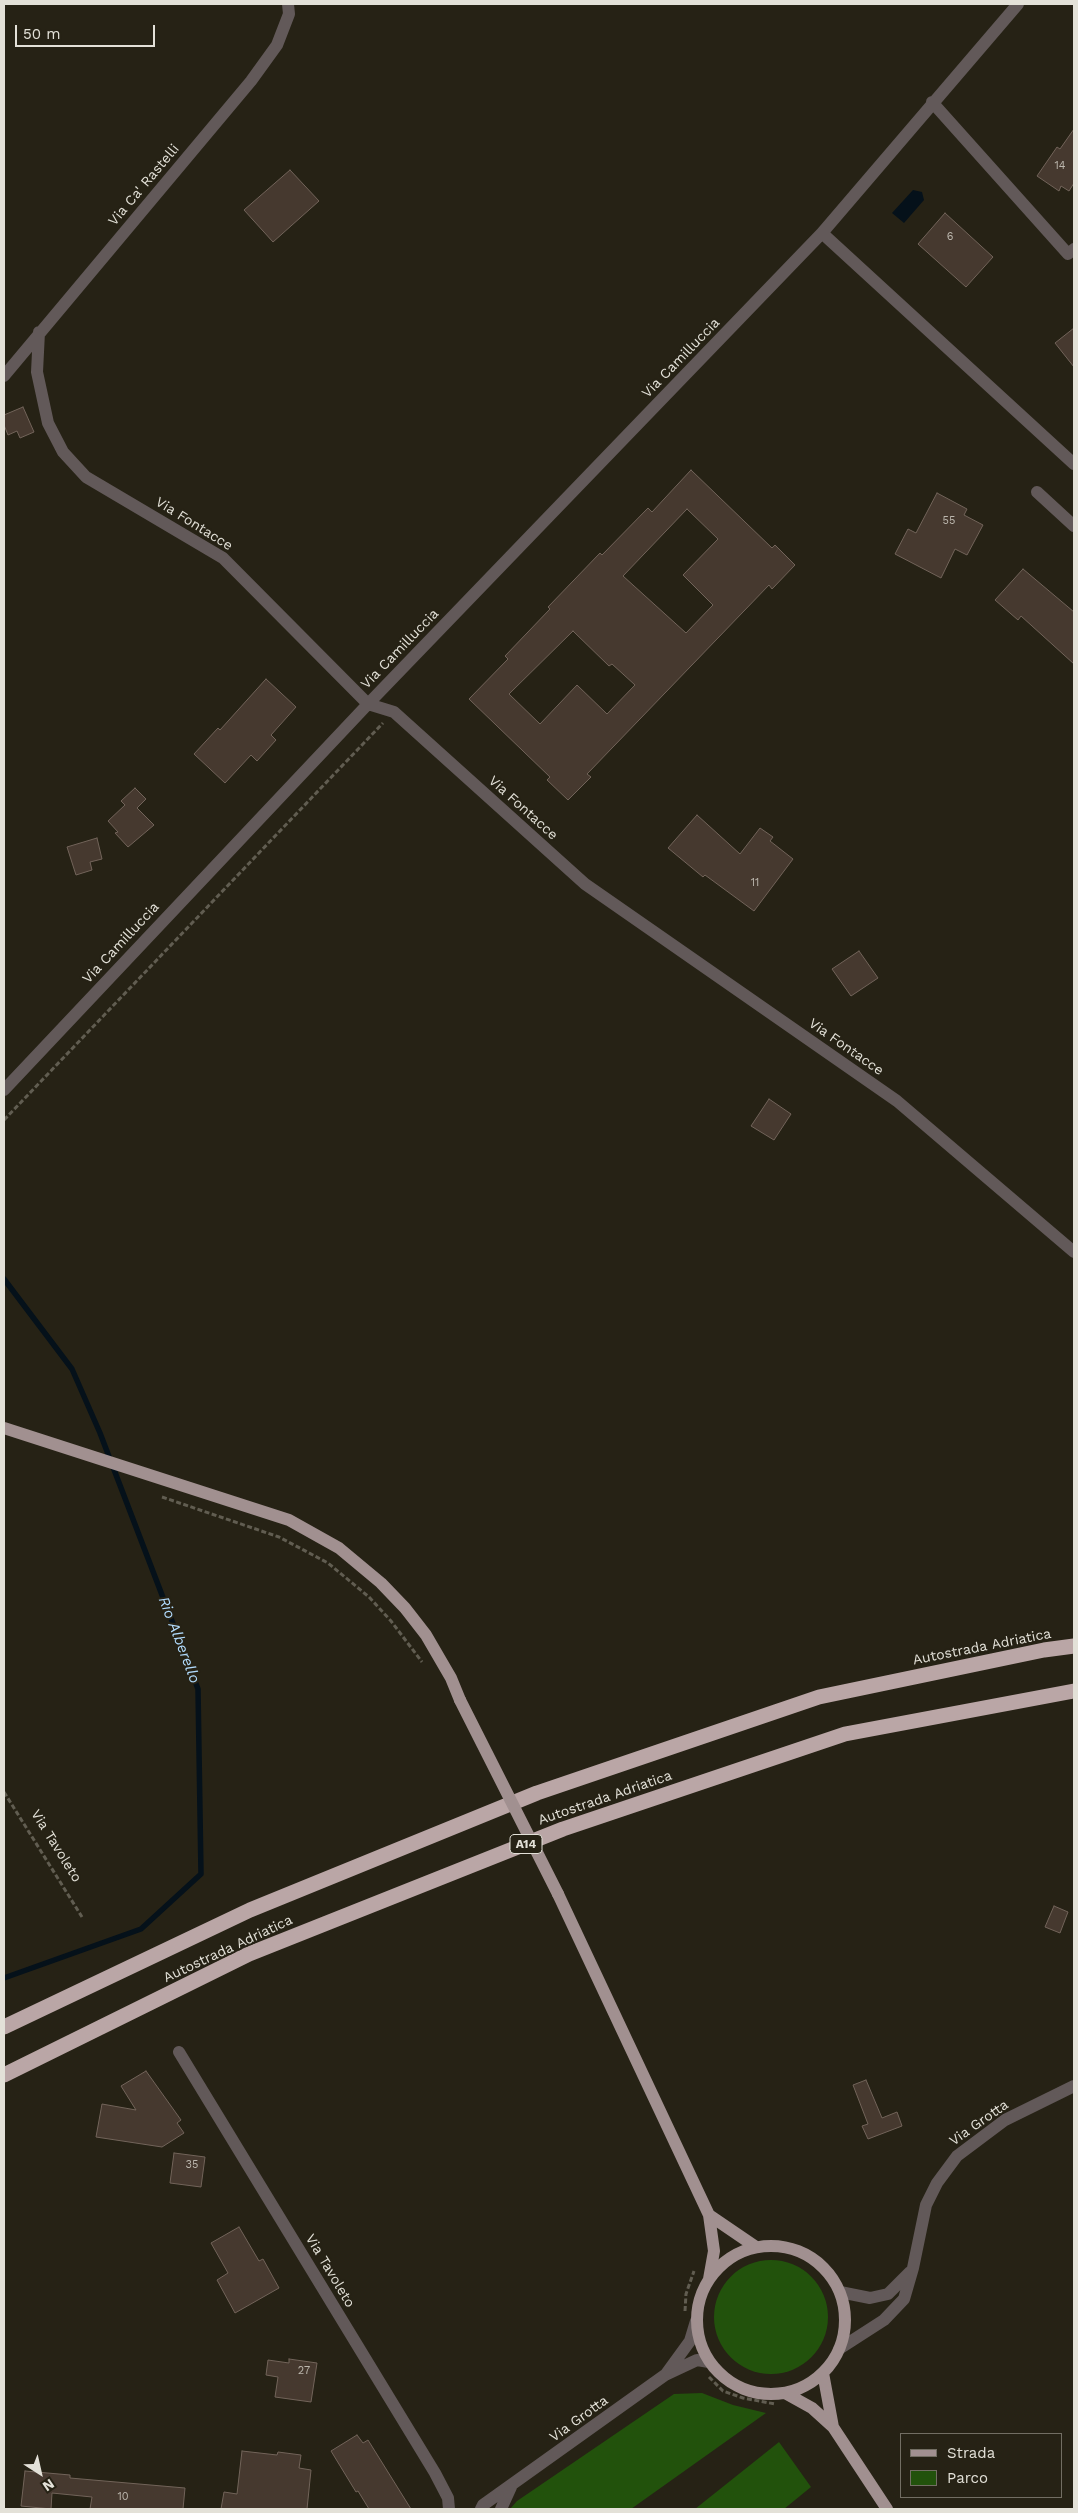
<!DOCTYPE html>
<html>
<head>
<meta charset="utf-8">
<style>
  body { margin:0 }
  #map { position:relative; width:1078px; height:2513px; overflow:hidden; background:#262215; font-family:"Work Sans",sans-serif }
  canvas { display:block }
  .frame { position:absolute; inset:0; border:5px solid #e3e1d8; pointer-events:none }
  .legend { position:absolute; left:900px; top:2433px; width:162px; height:65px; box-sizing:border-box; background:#262215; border:1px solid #726e63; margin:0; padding:6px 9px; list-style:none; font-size:15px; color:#e3e1d8 }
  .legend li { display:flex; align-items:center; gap:10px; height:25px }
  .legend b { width:25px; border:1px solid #726e63 }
  .north { position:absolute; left:15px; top:2448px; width:50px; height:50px; -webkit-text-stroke:4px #262215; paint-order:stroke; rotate:145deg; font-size:14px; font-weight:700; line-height:20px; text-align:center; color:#e3e1d8 }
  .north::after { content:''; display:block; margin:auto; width:18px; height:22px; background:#e3e1d8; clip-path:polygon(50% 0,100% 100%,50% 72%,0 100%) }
  .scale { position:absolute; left:15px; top:25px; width:140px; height:22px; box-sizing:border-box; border:2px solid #e3e1d8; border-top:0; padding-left:6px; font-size:15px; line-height:18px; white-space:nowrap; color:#e3e1d8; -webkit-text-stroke:4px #262215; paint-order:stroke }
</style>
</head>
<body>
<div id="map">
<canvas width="1078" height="2513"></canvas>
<div class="frame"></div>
<ul class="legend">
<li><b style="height:6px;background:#a19090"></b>Strada</li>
<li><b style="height:14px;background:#22520c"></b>Parco</li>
</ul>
<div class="north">N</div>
<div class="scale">50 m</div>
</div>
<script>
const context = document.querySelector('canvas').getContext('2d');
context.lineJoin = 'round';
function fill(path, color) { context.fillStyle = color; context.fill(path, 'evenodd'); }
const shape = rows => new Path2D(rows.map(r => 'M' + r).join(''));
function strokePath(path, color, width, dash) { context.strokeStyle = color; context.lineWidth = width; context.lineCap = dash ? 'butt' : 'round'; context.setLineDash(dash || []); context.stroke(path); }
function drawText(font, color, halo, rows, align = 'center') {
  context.font = font + ' "Work Sans",sans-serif'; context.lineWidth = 4; context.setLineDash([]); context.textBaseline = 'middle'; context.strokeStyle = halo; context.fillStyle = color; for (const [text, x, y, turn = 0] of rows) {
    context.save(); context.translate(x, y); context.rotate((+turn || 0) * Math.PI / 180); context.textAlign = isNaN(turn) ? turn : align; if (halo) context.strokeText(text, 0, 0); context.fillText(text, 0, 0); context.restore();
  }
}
const green = shape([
  '714 2317a57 57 0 1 1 114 0a57 57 0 1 1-114 0Z',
  [702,2393,733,2405,766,2413,631,2509,510,2509,517,2501,674,2394],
  [779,2442,811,2487,784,2509,695,2509]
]);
const water = shape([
  [913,190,922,192,924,200,904,223,892,213]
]);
const stream = shape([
  [4,1279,72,1369,100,1433,198,1689,201,1874,141,1929,4,1978]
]);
const building = shape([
  [1074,129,1074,183,1069,191,1061,186,1059,191,1037,176,1057,147,1060,149,1074,129],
  [290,170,319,201,273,242,244,210,290,170],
  [945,213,993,257,966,287,918,244,945,213],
  [1074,328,1074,367,1055,343,1074,328],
  [23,407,34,432,20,438,17,431,8,435,4,425,4,415,23,407],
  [691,470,772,548,775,545,795,565,772,589,769,585,587,774,591,777,568,800,547,780,550,777,469,699,508,659,505,656,550,609,548,607,600,553,602,555,648,508,652,512,691,470],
  [687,509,718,539,683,575,713,605,686,633,623,576,687,509],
  [573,631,609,666,612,664,635,685,607,714,577,685,540,724,509,694,573,631],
  [937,493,967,509,964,515,983,525,967,555,955,549,941,578,895,554,908,529,916,533,937,493],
  [1023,569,1074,612,1074,664,1021,616,1018,620,995,600,1023,569],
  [266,679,296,707,271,735,276,740,257,761,251,755,225,783,194,754,218,728,220,730,266,679],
  [135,788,146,799,137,808,154,825,128,847,115,833,118,832,108,821,125,805,121,801,135,788],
  [697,815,740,854,760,828,773,837,770,841,793,859,754,911,705,875,703,877,668,848,697,815],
  [97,838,102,859,90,862,92,870,76,875,67,847,97,838],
  [859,951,878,978,851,996,832,969,859,951],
  [769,1099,791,1114,774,1140,751,1126,769,1099],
  [1054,1906,1068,1912,1060,1933,1045,1927,1054,1906],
  [146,2071,181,2120,177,2123,184,2133,162,2147,96,2137,102,2104,136,2110,121,2086,146,2071],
  [866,2080,882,2118,897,2112,902,2126,868,2139,862,2126,868,2124,853,2085,866,2080],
  [174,2153,205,2157,201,2187,170,2183,174,2153],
  [239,2227,259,2261,263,2259,279,2288,235,2313,217,2280,228,2273,211,2243,239,2227],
  [289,2359,317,2363,311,2402,275,2397,278,2377,266,2375,268,2360,289,2363,289,2359],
  [357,2435,363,2443,368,2440,411,2509,369,2509,358,2491,356,2492,331,2451,357,2435],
  [242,2451,277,2455,278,2452,301,2455,299,2468,311,2470,307,2509,221,2509,224,2492,237,2494,242,2451],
  [25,2471,70,2475,70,2478,185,2488,183,2509,90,2509,92,2497,52,2493,51,2509,21,2506,25,2471]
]);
const path = shape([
  [4,1120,383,723],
  [162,1497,279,1537,328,1563,369,1597,391,1621,422,1662],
  [4,1792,82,1917],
  [685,2311,686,2294,694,2271],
  [709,2377,723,2391,743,2398,775,2404]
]);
const minor = shape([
  [932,102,1068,254,1074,249],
  [822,233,1074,464],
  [39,332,37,372,48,423,63,452,86,477,223,558,368,704,394,712,585,884,897,1101,1074,1252],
  [4,376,251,81,277,45,289,14,288,4],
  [1037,492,1074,526],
  [4,1090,368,704,822,233,1018,4],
  [179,2052,435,2473,448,2498,449,2509],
  [840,2292,870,2298,888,2294,910,2272],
  [839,2349,884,2320,904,2299,913,2268,926,2205,937,2183,957,2156,1005,2120,1074,2086],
  [666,2374,690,2341,696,2321],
  [481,2509,483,2505,665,2375,697,2360,709,2362],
  [501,2509,511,2487]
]);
const major = shape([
  [4,1428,289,1520,339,1548,381,1583,405,1608,426,1635,451,1678,460,1700],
  [558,1894,709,2215,714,2251,709,2279],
  [709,2215,756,2247],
  '697 2320a74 74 0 1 1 148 0a74 74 0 1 1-148 0Z',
  [823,2373,833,2427],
  [785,2393,812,2408,833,2427,887,2509]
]);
const highway = shape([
  [4,2027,250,1910,537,1793,819,1697,1044,1650,1074,1646],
  [4,2075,249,1954,563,1829,845,1734,1074,1691]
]);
const majorBridge = shape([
  [460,1700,558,1894]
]);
const numberNames = [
  ["14",1060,166],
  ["6",950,237],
  ["55",949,521],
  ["11",755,883],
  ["35",192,2165],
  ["27",304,2371],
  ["10",123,2497]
];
const shields = [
  [526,1844,32]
];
const shieldNames = [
  ["A14",526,1844]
];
const streetNames = [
  ["Via Ca' Rastelli",144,185,-50],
  ["Via Camilluccia",681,358,-46],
  ["Via Fontacce",194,524,32],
  ["Via Camilluccia",400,649,-46],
  ["Via Fontacce",523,808,42],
  ["Via Camilluccia",121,943,-47],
  ["Via Fontacce",846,1047,35],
  ["Autostrada Adriatica",982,1647,-11],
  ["Autostrada Adriatica",605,1798,-19],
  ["Via Tavoleto",56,1846,58],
  ["Autostrada Adriatica",228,1949,-25],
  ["Via Grotta",979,2123,-35],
  ["Via Tavoleto",330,2271,59],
  ["Via Grotta",579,2419,-36]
];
const waterNames = [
  ["Rio Alberello",179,1640,69]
];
fill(green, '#22520c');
fill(water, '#05111a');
strokePath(stream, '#05111a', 5.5);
fill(building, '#46392f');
strokePath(building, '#72645a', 1);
strokePath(path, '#615d51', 3, [5, 2.5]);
strokePath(minor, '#625959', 12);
strokePath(major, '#a19090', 12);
strokePath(highway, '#baa6a6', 15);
strokePath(majorBridge, '#a19090', 12);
drawText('11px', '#bcb7ae', null, numberNames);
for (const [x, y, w] of shields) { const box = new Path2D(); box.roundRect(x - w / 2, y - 9.5, w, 19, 4); context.fillStyle = '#262215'; context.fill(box); strokePath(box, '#e3e1d8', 1); }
drawText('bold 12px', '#e3e1d8', null, shieldNames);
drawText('14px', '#e3e1d8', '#262215', streetNames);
drawText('italic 15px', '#b0dafc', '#262215', waterNames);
</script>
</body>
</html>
